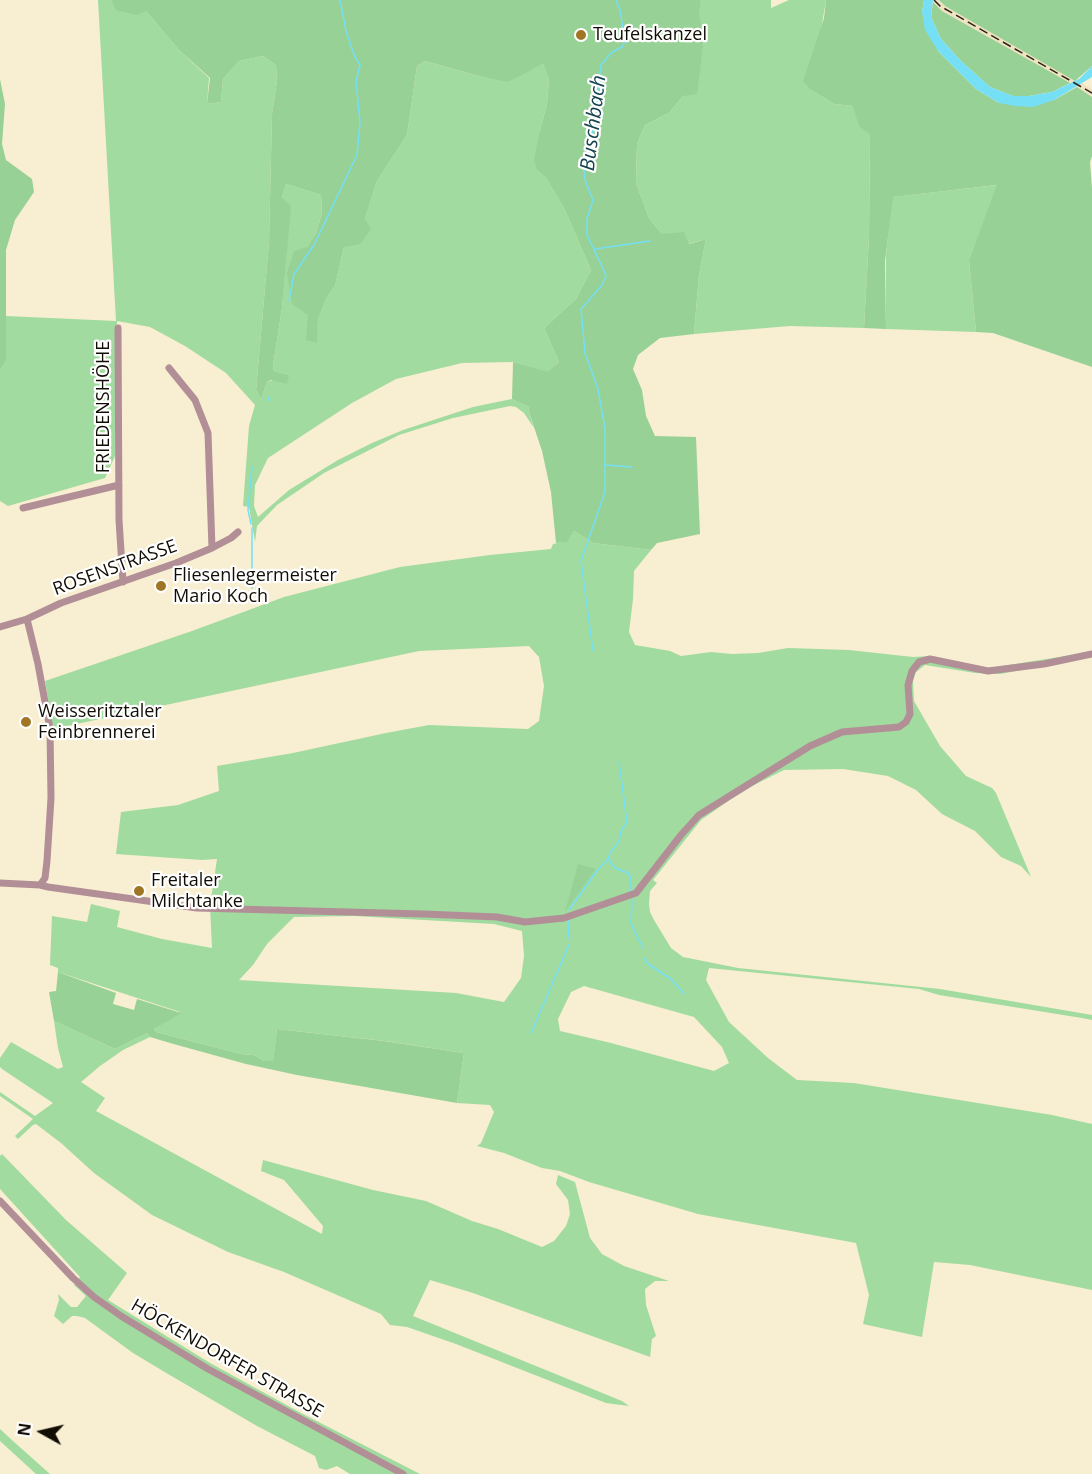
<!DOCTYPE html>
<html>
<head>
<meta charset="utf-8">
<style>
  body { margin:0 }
  #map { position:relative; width:1092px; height:1474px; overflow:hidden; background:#f8eed2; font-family:"Open Sans",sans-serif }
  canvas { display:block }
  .north { position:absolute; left:12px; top:1402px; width:60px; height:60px; -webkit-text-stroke:4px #fff; paint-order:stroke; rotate:278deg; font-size:16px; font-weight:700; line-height:24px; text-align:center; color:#110d05 }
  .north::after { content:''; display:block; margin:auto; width:21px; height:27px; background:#110d05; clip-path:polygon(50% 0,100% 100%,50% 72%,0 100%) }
</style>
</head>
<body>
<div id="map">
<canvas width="1092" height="1474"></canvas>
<div class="north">N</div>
</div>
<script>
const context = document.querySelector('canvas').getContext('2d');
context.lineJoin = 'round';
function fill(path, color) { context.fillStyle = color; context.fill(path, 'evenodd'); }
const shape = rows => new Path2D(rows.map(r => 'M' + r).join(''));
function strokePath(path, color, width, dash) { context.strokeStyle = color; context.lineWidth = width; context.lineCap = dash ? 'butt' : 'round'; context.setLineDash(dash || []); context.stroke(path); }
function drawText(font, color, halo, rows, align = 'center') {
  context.font = font + ' "Open Sans",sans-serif'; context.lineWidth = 4.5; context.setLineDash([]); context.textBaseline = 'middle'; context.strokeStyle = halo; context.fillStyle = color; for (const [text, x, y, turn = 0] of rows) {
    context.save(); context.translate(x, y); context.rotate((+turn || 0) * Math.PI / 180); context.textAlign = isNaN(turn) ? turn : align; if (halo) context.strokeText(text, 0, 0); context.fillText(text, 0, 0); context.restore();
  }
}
const built = shape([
  [931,0,939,0,945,6,1092,89,1092,97,942,11]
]);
const green = shape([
  [98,0,111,0,115,10,146,11,179,50,209,78,207,104,221,102,223,79,239,61,263,56,276,65,277,81,272,114,269,242,256,390,261,399,267,382,289,375,274,371,273,366,282,308,290,206,282,197,286,184,321,195,322,213,316,233,307,247,308,315,316,343,318,320,326,299,335,286,344,247,365,219,377,181,407,135,417,66,425,61,475,75,508,81,543,64,549,79,547,104,539,134,537,170,546,178,564,208,591,270,576,299,544,328,559,362,548,373,513,362,462,363,396,379,352,403,268,458,255,485,254,506,258,517,289,490,338,460,372,443,403,430,473,407,512,399,531,407,528,409,534,428,524,413,516,407,510,406,453,418,399,435,324,473,277,505,257,526,255,542,249,507,243,506,249,426,255,405,226,373,185,346,150,327,117,321,115,456,105,478,8,506,0,501,0,371,6,361,6,316,116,321],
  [701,0,771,0,771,8,789,0,826,0,811,90,834,104,854,106,859,127,870,133,869,237,864,328,790,326,694,334,699,275,706,239,688,244,662,234,649,218,636,183,637,144,645,125,669,113,683,96,700,66,704,40,698,13],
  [998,185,969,260,976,332,886,329,886,255,892,197],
  [574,531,593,543,651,550,634,571,633,599,629,632,635,645,670,651,681,656,711,652,732,654,758,653,788,648,849,650,913,657,930,656,989,668,1072,655,1072,661,1000,674,975,673,925,665,916,672,913,681,914,701,940,746,966,776,992,788,996,793,1031,877,1021,866,1001,857,975,831,942,814,916,790,888,776,843,769,784,770,744,790,701,820,653,880,657,883,650,891,649,904,650,912,654,920,671,948,683,957,738,968,940,989,1092,1015,1092,1020,1082,1018,939,995,919,989,709,968,706,980,729,1022,768,1058,797,1080,854,1083,1052,1115,1092,1124,1092,1290,970,1265,934,1262,922,1337,863,1324,869,1295,856,1243,698,1214,589,1182,560,1171,542,1168,504,1153,477,1146,481,1143,494,1112,490,1105,457,1103,464,1053,385,1041,277,1029,273,1062,264,1061,254,1055,241,1054,156,1032,154,1029,180,1012,58,972,58,968,50,965,52,916,87,922,91,904,120,911,117,927,162,939,212,948,210,906,217,859,202,860,116,854,121,812,178,805,219,791,217,766,293,753,386,733,429,725,528,729,539,721,544,686,539,657,529,646,419,651,53,729,45,681,192,631,284,597,400,567,490,555,551,549,553,544,567,541],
  [354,916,494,924,522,931,524,956,521,978,504,1002,456,993,239,980,253,965,267,944,294,917],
  [584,986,694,1017,722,1047,729,1063,714,1071,611,1043,560,1031,558,1019,571,992],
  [54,1021,115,1049,147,1033,150,1037,123,1050,100,1066,81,1082,105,1098,96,1111,322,1234,323,1226,284,1180,261,1171,263,1160,373,1190,426,1201,472,1221,498,1229,542,1247,554,1241,566,1226,570,1214,568,1200,556,1184,558,1175,575,1182,590,1238,602,1254,624,1266,669,1281,655,1281,645,1289,646,1305,656,1336,652,1339,650,1357,473,1293,430,1280,413,1316,622,1401,629,1406,606,1403,456,1344,407,1327,390,1325,381,1314,284,1272,228,1252,152,1215,94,1173,61,1143,36,1124,33,1125,18,1139,15,1136,33,1119,0,1096,0,1092,35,1116,53,1103,2,1069,0,1067,0,1058,11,1042,58,1069,63,1067,58,1048],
  [2,1154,66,1220,127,1273,108,1300,210,1363,301,1413,420,1474,350,1474,337,1466,326,1470,319,1468,315,1456,257,1426,168,1374,133,1353,85,1318,77,1316,72,1316,63,1324,54,1316,59,1300,58,1294,71,1307,77,1307,86,1296,74,1285,80,1277,0,1189,0,1156],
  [0,1429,13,1441,50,1474,36,1474,0,1441]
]);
const forest = shape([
  [111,0,701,0,699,13,704,40,697,94,683,96,669,113,645,125,637,144,636,183,649,218,662,234,684,232,689,244,706,239,699,275,694,334,660,338,638,355,633,369,642,390,646,416,655,436,696,437,700,534,657,543,651,550,593,543,574,531,567,542,556,543,551,492,542,451,528,409,530,407,512,399,513,362,548,372,559,362,544,328,576,299,591,270,564,208,546,178,537,170,534,160,539,134,547,104,549,79,543,64,508,82,475,75,425,61,417,66,407,135,377,181,365,219,371,229,360,244,344,247,335,286,326,299,318,320,317,343,306,340,308,315,292,304,287,273,294,251,307,247,316,233,322,213,321,195,286,184,282,197,291,206,282,308,273,366,274,371,289,375,287,384,271,380,267,382,261,399,256,390,269,242,272,114,277,81,276,65,263,56,239,61,223,79,221,102,207,104,210,78,179,50,146,11,137,15,115,10],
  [826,0,924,0,922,12,938,51,976,89,999,103,1054,100,1077,87,1092,97,1092,156,1090,162,1092,188,1092,367,993,333,976,332,969,260,997,185,893,197,885,261,886,329,864,328,869,237,870,134,859,127,853,106,834,104,811,90,803,81,824,18],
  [939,0,1092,0,1092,66,1075,81,945,6],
  [933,2,942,11,1070,83,1052,92,1029,96,1013,96,990,87,960,60,941,39,931,17],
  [0,79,5,104,2,144,6,160,32,179,34,192,15,220,6,250,6,361,0,371],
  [578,864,596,869,565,912],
  [58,972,116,993,113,1004,134,1010,137,999,181,1013,154,1029,156,1032,241,1054,254,1055,264,1061,273,1061,277,1029,384,1041,464,1053,457,1103,297,1075,246,1064,170,1043,150,1037,147,1033,115,1049,54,1021,49,992,56,991]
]);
const water = shape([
  [924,0,933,0,931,17,941,39,960,60,990,87,1013,96,1029,96,1052,92,1079,79,1092,66,1092,77,1054,100,1033,107,1015,106,999,103,976,89,938,51,925,30,922,12]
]);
const stream = shape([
  [595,249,650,241],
  [289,301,294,274,314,245,357,155,360,122,356,81,360,65,354,55,346,31,340,0],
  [268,401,269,397],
  [606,465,632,467],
  [251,524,248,510,252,467],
  [252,588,252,528],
  [593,651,581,561,605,492,605,429,598,389,585,353,581,309,602,285,606,275,587,235,587,219,593,200,585,180,584,170,593,130,601,65,612,52,622,47,625,41,620,10,616,0],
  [619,762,627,822,621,831,619,841,610,853,608,859,615,868,628,873,631,878,631,891],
  [632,900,631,924,643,948],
  [569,910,596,872,608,859],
  [568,920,569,939],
  [644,958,648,964,671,979,684,994],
  [531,1033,569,945]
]);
const minor = shape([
  [118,328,119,520,123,582],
  [169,368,195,400,208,433,212,548],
  [23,508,119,485],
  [27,619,38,664,50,729,51,798,47,861,45,878,40,885],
  [0,627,27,619,61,603,176,563,212,548,231,538,238,532],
  [0,883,40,885,48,887,197,908,424,914,497,917,525,922,564,918,636,893,681,835,699,815,810,746,842,732,899,727,906,722,910,714,908,685,912,671,919,662,930,659,988,671,1044,664,1092,654],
  [0,1201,73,1278,94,1297,121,1316,208,1369,403,1474]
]);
const rail = shape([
  [934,0,940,6,1092,93]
]);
const markers = [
  [581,35,6,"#a07625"],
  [161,586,6,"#a07625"],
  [26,722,6,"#a07625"],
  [139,891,6,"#a07625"]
];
const poiNames = [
  ["Teufelskanzel",593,35],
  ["Fliesenlegermeister",173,576],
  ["Mario Koch",173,597],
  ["Weisseritztaler",38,712],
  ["Feinbrennerei",38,733],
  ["Freitaler",151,881],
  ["Milchtanke",151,902]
];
const streetNames = [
  ["FRIEDENSHÖHE",104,407,-90],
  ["ROSENSTRASSE",115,568,-20],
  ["HÖCKENDORFER STRASSE",227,1359,30]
];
const waterNames = [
  ["Buschbach",594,123,-83]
];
fill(built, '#f1e3c1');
fill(green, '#a1db9f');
fill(forest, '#97d195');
fill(water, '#75dff6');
strokePath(stream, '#75dff6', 1.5);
strokePath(minor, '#b28e97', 7);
strokePath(rail, '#2c271d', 1.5, [9, 4.5]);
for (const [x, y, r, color] of markers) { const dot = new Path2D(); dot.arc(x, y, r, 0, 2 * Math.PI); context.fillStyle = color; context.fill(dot); strokePath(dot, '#fff', 2); }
drawText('18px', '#110d05', '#fff', poiNames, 'left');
drawText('18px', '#110d05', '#fff', streetNames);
drawText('italic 20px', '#14444e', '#fff', waterNames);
</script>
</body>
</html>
